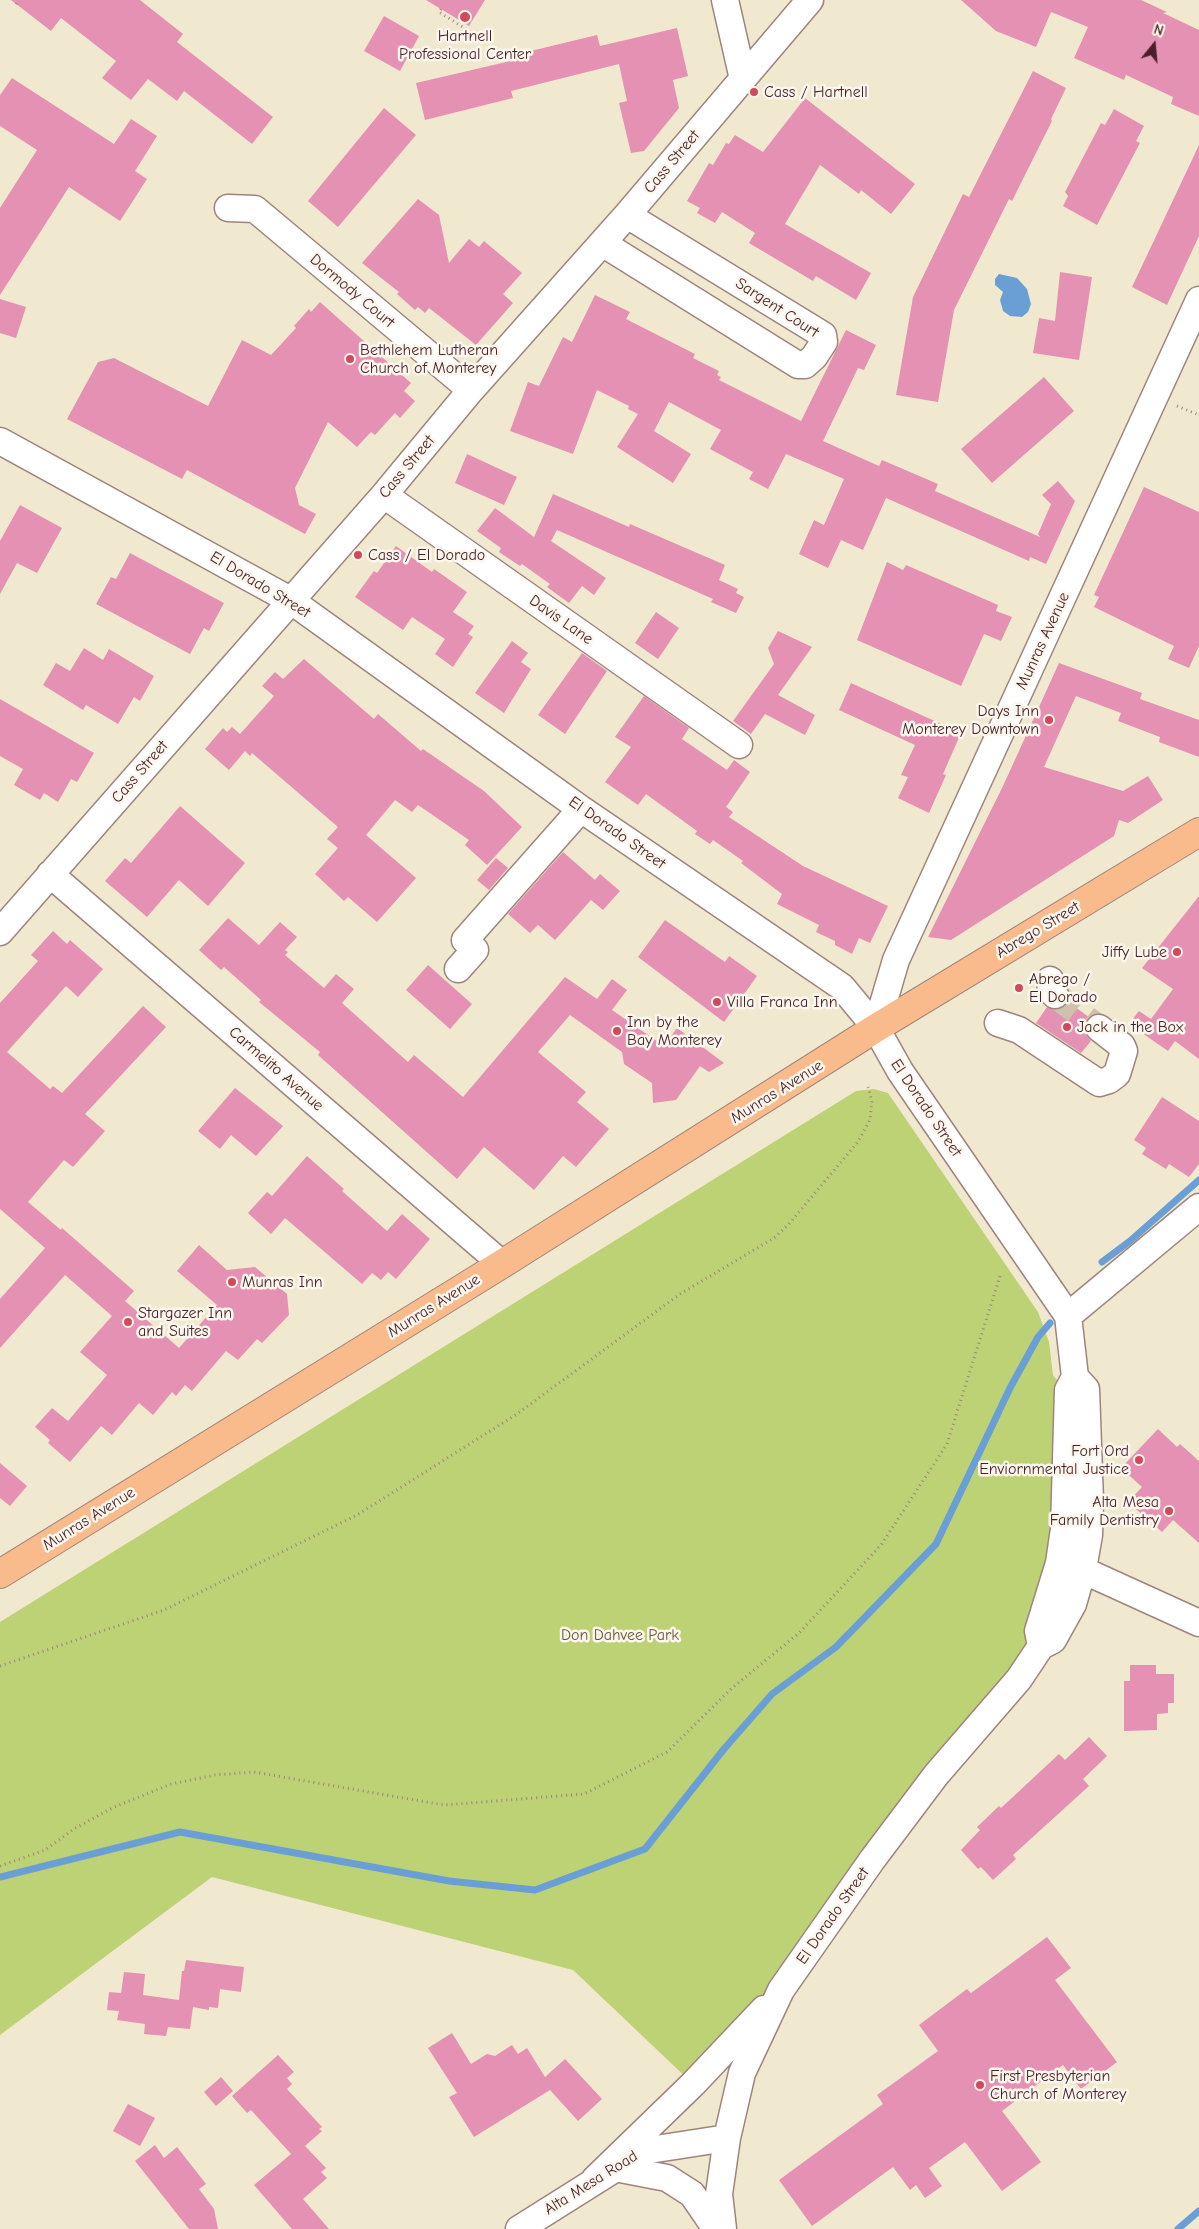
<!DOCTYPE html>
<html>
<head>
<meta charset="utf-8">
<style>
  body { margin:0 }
  #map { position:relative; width:1199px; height:2229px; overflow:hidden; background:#f1e9cf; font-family:"Comic Neue",sans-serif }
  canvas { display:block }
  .north { position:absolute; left:1129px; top:20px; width:50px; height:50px; -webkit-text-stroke:4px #fbf7ec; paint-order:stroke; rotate:17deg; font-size:14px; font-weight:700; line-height:20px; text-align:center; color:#4a1f2b }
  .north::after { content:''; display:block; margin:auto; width:18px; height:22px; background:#4a1f2b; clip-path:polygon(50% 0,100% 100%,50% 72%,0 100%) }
</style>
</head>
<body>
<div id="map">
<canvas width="1199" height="2229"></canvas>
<div class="north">N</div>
</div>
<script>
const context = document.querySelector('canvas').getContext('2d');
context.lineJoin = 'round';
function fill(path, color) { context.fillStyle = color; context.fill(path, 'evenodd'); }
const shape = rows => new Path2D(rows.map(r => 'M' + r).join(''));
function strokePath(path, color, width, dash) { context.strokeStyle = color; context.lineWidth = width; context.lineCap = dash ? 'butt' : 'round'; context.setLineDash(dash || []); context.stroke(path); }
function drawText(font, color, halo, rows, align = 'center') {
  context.font = font + ' "Comic Neue",sans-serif'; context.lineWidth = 5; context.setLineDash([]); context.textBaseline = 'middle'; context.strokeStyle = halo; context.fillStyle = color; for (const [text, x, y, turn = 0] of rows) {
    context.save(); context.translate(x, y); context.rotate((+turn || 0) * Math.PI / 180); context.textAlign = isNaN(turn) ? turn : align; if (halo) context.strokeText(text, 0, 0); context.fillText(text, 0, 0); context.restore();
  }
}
const green = shape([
  [874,1089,888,1093,1038,1312,1049,1342,1053,1375,1076,1404,1048,1629,781,1990,693,2084,573,1970,212,1877,0,2035,0,1622,856,1091]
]);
const water = shape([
  [999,274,1017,278,1027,289,1031,304,1028,312,1022,317,1010,316,1003,311,1000,300,1003,292,995,285,995,279]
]);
const stream = shape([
  [1102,1262,1130,1241,1199,1180],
  [0,1877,180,1832,449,1881,535,1890,645,1849,724,1749,772,1694,836,1647,936,1544,1010,1388,1038,1337,1050,1323],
  [1178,2229,1199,2211]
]);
const building = shape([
  [11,0,140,0,183,34,177,42,273,117,252,144,184,91,177,101,148,79,131,100,102,78,116,61,61,18,51,31],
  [426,0,485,0,469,26],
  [961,0,1141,0,1167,12,1163,13,1199,30,1199,116,1171,104,1173,97,1126,75,1124,80,1074,58,1088,27,1051,12,1036,47,996,31],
  [384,16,419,36,400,71,364,51],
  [677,28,688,76,673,80,679,108,644,151,631,153,619,103,627,101,619,64,511,91,513,98,425,120,416,83,515,60,514,55,597,35,600,46],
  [1033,71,1066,88,1051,119,1052,121,1012,201,1009,199,954,310,938,402,896,395,913,297,963,194,969,197],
  [12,78,114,144,131,119,157,136,135,171,147,179,120,221,69,187,0,295,0,208,37,150,0,126,0,95],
  [805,98,915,184,891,214,861,190,859,194,820,165,785,224,871,273,856,300,816,276,813,281,749,243,755,233,722,212,715,223,697,213,700,208,687,201,709,163,713,165,726,143,729,144,735,135,763,152],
  [384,108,416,135,338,227,308,201],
  [1114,109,1144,126,1136,141,1140,143,1097,225,1063,206,1068,196,1065,192,1101,123,1105,125],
  [1199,145,1199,236,1167,305,1132,287],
  [418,199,439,215,449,263,469,239,479,247,484,241,522,273,503,294,513,303,476,345,429,308,425,313,418,307,415,310,397,294,399,292,362,263],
  [1060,272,1092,277,1079,360,1033,353,1039,318,1055,321],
  [595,295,630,312,626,319,695,354,693,358,719,371,717,375,721,377,719,380,801,421,846,330,876,345,864,370,858,368,823,441,879,466,882,460,938,484,935,491,1040,537,1038,534,1051,504,1042,495,1058,481,1075,501,1046,564,1030,557,1029,561,886,498,863,550,841,540,828,568,799,554,814,520,824,525,844,479,786,454,768,489,749,479,753,472,710,449,721,430,669,402,654,431,691,454,673,483,617,447,638,414,628,409,629,406,597,390,573,454,510,431,528,382,539,386,563,337,572,342],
  [0,299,26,307,16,338,0,333],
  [320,302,411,383,404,391,415,401,400,418,395,413,375,435,371,432,357,447,328,422,295,488,299,505,316,514,305,534,187,470,182,479,67,419,98,362,114,358,208,406,242,340,271,355,296,328,294,326,309,309,311,312],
  [1044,377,1074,411,992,483,961,449],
  [467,454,517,477,504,505,455,483],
  [1144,487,1199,512,1199,646,1189,668,1168,659,1174,646,1094,607,1099,597,1094,595],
  [553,494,629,527,630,524,725,565,719,580,738,589,736,593,744,597,736,613,711,602,713,599,557,530,551,541,606,578,594,595,582,586,569,603,547,587,550,584,522,564,520,566,499,552,501,548,477,531,495,508,534,537],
  [20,505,62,528,37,573,17,563,0,594,0,541],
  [396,546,432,572,434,569,467,592,453,612,474,626,468,634,473,637,453,667,435,654,445,639,412,617,403,630,355,597,374,571,377,573],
  [130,553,224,603,209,631,204,628,190,654,96,604,111,577,116,579],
  [887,562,903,570,906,565,998,605,996,611,1012,617,1001,641,984,634,961,686,857,640],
  [656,612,679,628,658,659,635,643],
  [778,631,812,647,778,695,815,715,805,735,765,714,751,734,733,721,774,664,768,648],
  [512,641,528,653,521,662,531,669,504,713,475,693],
  [84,648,103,660,109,649,154,676,140,701,134,697,118,724,86,705,83,710,43,685,56,663,70,671],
  [582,653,607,671,565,734,538,715],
  [304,659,374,719,378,714,421,751,423,749,484,791,522,827,487,865,465,845,469,840,418,805,412,812,395,800,366,835,416,878,377,922,348,897,344,901,315,874,338,848,327,839,338,827,252,753,250,756,245,751,229,770,205,749,223,728,227,732,232,727,240,734,274,696,262,686,275,672,283,679],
  [1059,663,1142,693,1140,699,1199,720,1199,757,1159,742,1160,737,1118,721,1121,713,1076,696,1044,767,1123,791,1148,776,1163,800,1128,823,1119,820,1114,836,951,940,928,937,1003,786],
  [851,683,961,733,943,774,946,775,929,813,898,798,908,777,901,775,915,745,839,710],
  [644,696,689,728,682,739,727,770,734,760,750,772,726,807,733,812,729,817,803,866,888,906,870,943,859,938,852,954,835,945,835,941,816,932,819,925,777,904,782,894,741,863,743,861,713,840,710,844,695,834,697,831,646,794,638,805,605,782,631,747,615,737],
  [0,699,94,753,77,782,71,779,58,802,44,793,40,800,14,785,23,769,0,756],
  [180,806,245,863,208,906,179,880,147,917,105,881,125,858,131,863],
  [563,852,595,880,600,874,620,891,603,910,591,900,555,940,538,925,530,933,508,914],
  [496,858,508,868,489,890,477,880],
  [1199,896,1199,1059,1175,1041,1168,1051,1129,1024,1139,1011,1151,1019,1173,989,1142,968],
  [228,918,259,945,280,922,297,937,285,950,288,952,285,955,324,988,336,974,354,989,342,1003,408,1062,414,1055,463,1097,565,977,597,999,612,979,627,990,612,1010,664,1046,677,1028,724,1063,709,1072,700,1066,676,1100,653,1103,652,1083,624,1064,622,1052,570,1015,538,1052,586,1092,577,1102,609,1129,576,1167,563,1156,534,1190,484,1147,457,1179,318,1055,320,1052,259,1002,261,1000,224,967,221,970,199,950],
  [665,920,725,962,729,956,757,976,724,1022,638,957],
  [53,931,67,944,70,940,103,969,78,997,66,986,7,1052,50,1089,53,1086,62,1093,143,1006,166,1027,85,1114,105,1131,73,1167,64,1160,28,1202,61,1230,62,1228,134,1291,125,1301,179,1348,217,1305,177,1271,199,1245,227,1270,255,1267,287,1294,289,1315,262,1343,257,1339,238,1360,226,1351,192,1391,185,1385,176,1396,172,1392,153,1415,139,1403,112,1435,101,1426,70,1462,48,1443,50,1440,35,1427,52,1408,68,1421,107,1375,80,1352,112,1316,65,1275,0,1348,0,1299,45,1248,0,1209,0,1003,38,961,31,955],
  [428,965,472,1004,450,1029,406,990],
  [1068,1002,1089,1017,1084,1026,1085,1034,1091,1041,1081,1053,1036,1023,1047,1007,1058,1010],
  [235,1088,283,1126,256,1156,231,1135,220,1149,198,1131],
  [1162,1097,1199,1121,1199,1164,1189,1177,1169,1164,1166,1169,1142,1154,1146,1148,1134,1140],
  [307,1156,344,1189,342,1191,387,1231,402,1214,430,1239,396,1279,388,1272,381,1280,372,1273,362,1284,285,1218,271,1234,248,1213,267,1192,272,1196],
  [1158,1429,1177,1447,1180,1444,1199,1461,1199,1543,1173,1520,1162,1532,1128,1502,1142,1487,1121,1468],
  [0,1463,27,1486,10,1506,0,1498],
  [1130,1665,1156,1665,1156,1674,1174,1674,1174,1703,1168,1703,1168,1713,1157,1714,1157,1730,1124,1731,1124,1681,1130,1681],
  [1089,1737,1107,1756,1083,1779,1089,1786,1013,1855,1016,1859,993,1880,981,1867,978,1869,961,1850,980,1830,977,1827,999,1806,1001,1808,1059,1754,1065,1760],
  [1047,1937,1071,1968,1055,1980,1117,2062,1081,2089,1063,2065,1002,2111,1041,2162,1002,2191,965,2142,929,2168,942,2186,925,2198,916,2185,910,2190,893,2167,812,2226,779,2180,883,2104,877,2095,938,2051,919,2025,967,1989,971,1993],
  [186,1960,244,1967,241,1992,220,1989,218,2008,209,2007,209,2010,193,2007,190,2029,168,2027,166,2036,144,2034,145,2024,117,2020,119,2011,107,2010,109,1992,121,1993,124,1972,145,1974,143,1995,179,2000,182,1971,184,1971],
  [452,2033,471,2064,487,2054,495,2056,512,2045,518,2054,527,2048,545,2077,565,2059,602,2099,578,2121,550,2090,474,2137,449,2097,457,2093,428,2048],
  [278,2055,294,2072,287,2078,292,2084,287,2089,322,2127,319,2129,322,2131,305,2146,326,2168,321,2172,327,2178,303,2199,329,2229,292,2229,254,2185,291,2154,251,2110,247,2113,232,2096],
  [221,2077,233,2091,216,2106,204,2092],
  [128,2104,155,2118,140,2146,113,2131],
  [155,2145,164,2158,177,2147,206,2184,199,2189,214,2209,218,2229,189,2229,135,2161]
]);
const minorTunnel = shape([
  [1055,995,1099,1028]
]);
const path = shape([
  [16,4,19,0],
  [441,9,439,12,485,41],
  [1177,406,1199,415],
  [0,1666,164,1610,357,1515,517,1414,680,1294,774,1238,789,1224,857,1143,870,1120,872,1101,868,1087],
  [0,1866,45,1850,74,1829,112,1808,171,1784,215,1775,254,1772,444,1805,584,1794,667,1752,732,1688,799,1633,881,1545,947,1444,1000,1276]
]);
const minor = shape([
  [725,0,743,79],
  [228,208,255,209,471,390],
  [602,243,798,365,805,365,814,357,824,342,823,335,627,215],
  [0,441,290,600,581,809,842,987,876,1028,900,1071,1068,1316,1075,1377,1086,1389,1090,1501,1089,1535,1083,1569,1073,1604,1053,1640,1041,1646,1019,1679,936,1775,872,1860,781,1990,742,2073,727,2138,719,2194,723,2229],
  [384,495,739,745],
  [50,874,502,1264],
  [0,932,384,495,471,390,627,215,810,0],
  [458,969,475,950,465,940,581,809],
  [1050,980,1051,991,1055,995],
  [998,1023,1019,1030,1099,1083,1109,1080,1117,1074,1124,1051,1122,1046,1099,1028],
  [876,1028,896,960,1199,300],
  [1068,1316,1199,1207],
  [1071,1560,1078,1568,1199,1623],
  [1041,1646,1038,1631,1059,1563,1064,1529,1068,1390,1075,1377],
  [615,2168,667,2178,692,2194,716,2229],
  [595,2179,693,2084,764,2009],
  [519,2229,643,2151,727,2138]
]);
const major = shape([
  [0,1574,502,1264,876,1028,1199,832]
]);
const markers = [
  [465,17,6,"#d1495b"],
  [754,92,5,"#d1495b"],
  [350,359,5,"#d1495b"],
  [358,555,5,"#d1495b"],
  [1049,720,5,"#d1495b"],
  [1177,952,5,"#d1495b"],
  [1019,988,5,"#d1495b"],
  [717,1002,5,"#d1495b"],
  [1067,1027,5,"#d1495b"],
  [617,1031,5,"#d1495b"],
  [232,1282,5,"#d1495b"],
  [128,1322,5,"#d1495b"],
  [1139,1460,5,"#d1495b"],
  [1169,1511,5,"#d1495b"],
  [980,2085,5,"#d1495b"]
];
const poiNames = [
  ["Hartnell",465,36,"center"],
  ["Professional Center",465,54,"center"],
  ["Cass / Hartnell",764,92],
  ["Bethlehem Lutheran",360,350],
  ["Church of Monterey",360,368],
  ["Cass / El Dorado",368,555],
  ["Days Inn",1039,711,"right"],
  ["Monterey Downtown",1039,729,"right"],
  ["Jiffy Lube",1167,952,"right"],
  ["Abrego /",1029,979],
  ["El Dorado",1029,997],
  ["Villa Franca Inn",727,1002],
  ["Inn by the",627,1022],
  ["Bay Monterey",627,1040],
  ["Jack in the Box",1077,1027],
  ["Munras Inn",242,1282],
  ["Stargazer Inn",138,1313],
  ["and Suites",138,1331],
  ["Fort Ord",1129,1451,"right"],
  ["Enviornmental Justice",1129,1469,"right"],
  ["Alta Mesa",1159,1502,"right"],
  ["Family Dentistry",1159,1520,"right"],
  ["First Presbyterian",990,2076],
  ["Church of Monterey",990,2094]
];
const streetNames = [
  ["Cass Street",672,162,-50],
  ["Dormody Court",352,291,40],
  ["Sargent Court",777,308,33],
  ["Cass Street",407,467,-50],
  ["El Dorado Street",260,585,31],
  ["Davis Lane",561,620,35],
  ["Munras Avenue",1043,641,-65],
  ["Cass Street",140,772,-49],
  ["El Dorado Street",617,833,35],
  ["Abrego Street",1038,930,-31],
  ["Carmelito Avenue",276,1069,41],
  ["Munras Avenue",777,1092,-32],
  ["El Dorado Street",926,1108,56],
  ["Munras Avenue",434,1306,-32],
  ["Munras Avenue",89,1519,-32],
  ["El Dorado Street",833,1916,-55],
  ["Alta Mesa Road",591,2183,-32]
];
const parkNames = [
  ["Don Dahvee Park",620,1635]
];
fill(green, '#bdd275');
fill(water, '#6a9fd6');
strokePath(stream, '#6a9fd6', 7);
fill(building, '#e491b3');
strokePath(minorTunnel, '#d0c1ae', 26, [26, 13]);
strokePath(minor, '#9e847d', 29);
strokePath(major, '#9e847d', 30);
strokePath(path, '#9e847d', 3, [1, 4]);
strokePath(minor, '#fff', 26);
strokePath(major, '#fabb8c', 28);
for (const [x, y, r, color] of markers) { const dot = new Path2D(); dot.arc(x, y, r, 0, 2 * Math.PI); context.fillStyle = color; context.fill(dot); strokePath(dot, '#fbf7ec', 2); }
drawText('16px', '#4a1f2b', '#fbf7ec', poiNames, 'left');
drawText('16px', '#4a1f2b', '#fbf7ec', streetNames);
drawText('16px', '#6c5541', '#fbf7ec', parkNames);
</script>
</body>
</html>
